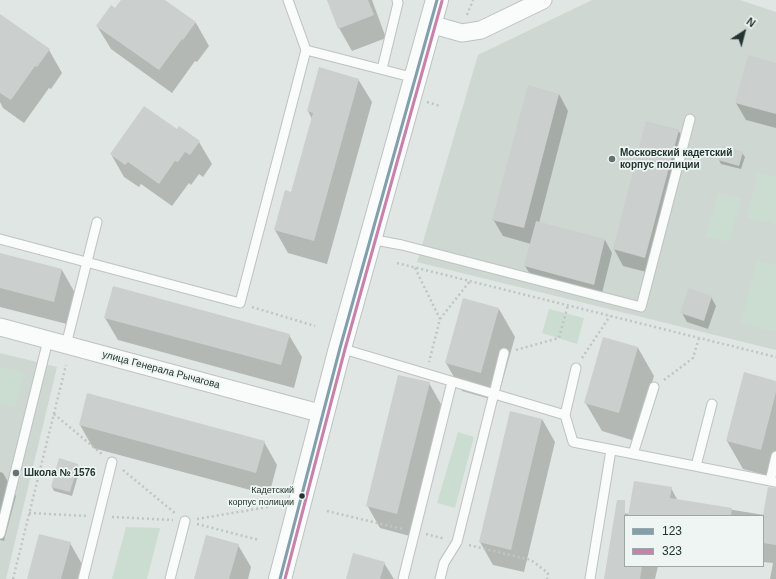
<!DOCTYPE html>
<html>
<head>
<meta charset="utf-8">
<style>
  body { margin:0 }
  #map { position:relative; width:776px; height:579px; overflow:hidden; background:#e0e6e3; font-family:Arial,sans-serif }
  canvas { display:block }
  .legend { position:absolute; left:624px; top:515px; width:140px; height:52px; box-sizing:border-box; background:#eef5f2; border:1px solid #9ca8a5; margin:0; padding:5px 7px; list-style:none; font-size:12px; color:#223531 }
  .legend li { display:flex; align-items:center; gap:8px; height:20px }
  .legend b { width:20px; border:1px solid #9ca8a5 }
  .north { position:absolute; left:724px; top:12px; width:40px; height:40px; -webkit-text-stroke:3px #eef5f2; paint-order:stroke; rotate:36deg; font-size:11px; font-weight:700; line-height:16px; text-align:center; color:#223531 }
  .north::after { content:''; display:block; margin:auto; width:14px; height:18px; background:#223531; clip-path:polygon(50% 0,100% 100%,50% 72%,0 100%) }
</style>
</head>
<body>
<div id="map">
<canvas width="776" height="579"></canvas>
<ul class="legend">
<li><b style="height:5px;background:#829fad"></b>123</li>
<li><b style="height:5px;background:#c881aa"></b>323</li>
</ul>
<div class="north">N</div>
</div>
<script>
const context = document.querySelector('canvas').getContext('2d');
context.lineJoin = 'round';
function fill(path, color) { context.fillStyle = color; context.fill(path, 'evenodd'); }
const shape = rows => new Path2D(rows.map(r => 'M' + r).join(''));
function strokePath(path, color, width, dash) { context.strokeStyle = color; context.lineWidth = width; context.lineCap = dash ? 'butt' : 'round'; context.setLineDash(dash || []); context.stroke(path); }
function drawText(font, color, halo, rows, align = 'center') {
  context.font = font + ' Arial,sans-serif'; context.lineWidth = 3.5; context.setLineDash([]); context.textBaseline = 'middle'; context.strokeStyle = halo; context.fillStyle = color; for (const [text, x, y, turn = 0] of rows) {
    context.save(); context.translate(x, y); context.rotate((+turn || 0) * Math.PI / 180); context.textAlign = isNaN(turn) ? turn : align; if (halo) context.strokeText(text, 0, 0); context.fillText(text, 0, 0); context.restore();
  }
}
const built = shape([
  [592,0,740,0,776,12,776,350,417,262,478,55],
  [0,353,57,367,6,579,0,579]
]);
const green = shape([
  [758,173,776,177,776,224,747,217],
  [718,193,741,199,729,242,706,236],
  [757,261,776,265,776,332,741,323],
  [549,309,584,318,577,344,542,333],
  [0,367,24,373,15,407,0,403],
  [458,432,474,437,455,508,437,503],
  [126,527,160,528,147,579,112,579]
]);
const shadow = shape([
  [122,0,163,0,196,23,209,46,197,62,195,61,172,93,111,49,97,26,116,10],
  [328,0,372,0,386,38,352,51,339,28],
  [0,15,49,50,62,73,51,89,49,88,24,123,3,108,0,102],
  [776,64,776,128,746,120,736,103],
  [320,69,358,79,372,102,327,264,288,253,275,230,292,193,312,119,308,111],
  [559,94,568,111,539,223,605,240,612,253,601,297,533,279,525,266,531,244,503,236,493,219],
  [647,122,678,130,688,147,654,274,623,266,614,249],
  [177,131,199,142,212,164,203,177,199,174,191,185,189,183,172,206,141,184,139,187,124,177,111,154],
  [742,153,745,157,741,169,721,164,719,160],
  [0,254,62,270,75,293,67,324,0,307],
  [711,297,716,306,708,329,687,322,682,313],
  [499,309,515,337,497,401,462,391,446,363],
  [105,318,289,335,302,357,294,388,118,340],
  [604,338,638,348,654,376,635,441,602,431,585,402],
  [776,382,776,478,743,469,727,441],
  [429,383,442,406,410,536,380,528,367,505],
  [542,419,555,442,524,572,493,565,480,542],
  [80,425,264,442,277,465,269,495,93,448],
  [78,465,80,469,72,496,54,491,52,487],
  [0,472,3,473,16,496,4,541,0,540],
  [671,488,678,501,764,515,776,505,776,579,770,579,773,563,763,562,763,516,625,516,625,566,658,566,655,579,605,579,616,512,630,514],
  [70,543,83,566,80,579,28,579],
  [238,545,251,567,248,579,195,579],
  [384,563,394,579,347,579]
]);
const building = shape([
  [121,0,165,0,196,22,183,40,182,39,159,70,96,26,111,5,115,8],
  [327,0,368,0,374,15,338,29],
  [0,14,50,49,37,67,35,66,11,100,0,93],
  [748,55,776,63,776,114,735,103],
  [319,67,359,79,314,241,274,230,285,190,291,192,313,113,307,111],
  [528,85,559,94,524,228,492,220],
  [144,106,177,129,179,126,200,141,190,155,185,152,178,162,175,161,159,184,128,162,125,165,110,154],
  [646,121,679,130,645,258,613,249],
  [722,146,743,152,739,166,718,160],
  [536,221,605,239,594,285,524,266],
  [0,253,62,269,54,302,0,288],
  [113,286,290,334,281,365,104,318],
  [689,288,712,296,704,321,680,313],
  [463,298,499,308,481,373,445,363],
  [603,337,638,347,619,413,584,403],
  [744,372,776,381,776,392,761,450,726,441],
  [398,375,430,382,397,514,366,506],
  [87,393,265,441,256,473,79,425],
  [510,411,542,419,511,550,479,542],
  [59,458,78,464,70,492,51,487],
  [634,481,672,487,670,498,732,508,731,516,628,516],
  [768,487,776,488,776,545,763,543,763,515],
  [617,500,625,500,625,566,642,566,640,579,604,579],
  [39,534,71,542,61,579,27,579],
  [206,535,239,544,229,579,194,579],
  [353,553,385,562,380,579,346,579]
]);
const path = shape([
  [467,15,473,0],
  [427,102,440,106],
  [397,263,776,357],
  [415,268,440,319,429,362],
  [252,307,315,326],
  [440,319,470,281],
  [516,350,559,338,568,305],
  [582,358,610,316],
  [664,380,693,358,699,338],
  [54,414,103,455],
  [123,470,176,514],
  [327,511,402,529],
  [29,513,87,516],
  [112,517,173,520],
  [197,519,268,507],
  [197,524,259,540],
  [426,534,445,539],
  [469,545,531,560,548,573,547,579],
  [13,579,66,365]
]);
const lane = shape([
  [306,50,415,78],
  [382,69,398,3,397,0],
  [0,239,240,303,306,50,288,0],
  [370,239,402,245,641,307,690,119],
  [66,345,97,222],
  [340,348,565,415,573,442,776,482],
  [565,415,576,368],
  [633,454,654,387],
  [696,466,712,404],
  [770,481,776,456],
  [0,534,48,340],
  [83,579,112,462],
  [170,579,185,521],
  [403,579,452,382],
  [440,579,444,563,457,542,504,353],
  [590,579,611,450]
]);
const street = shape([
  [430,24,462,33,481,30,543,0],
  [0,327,323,414]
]);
const secondary = shape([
  [280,579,340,348,437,0]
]);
const bus1 = shape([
  [280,579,340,348,437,0]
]);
const bus2 = shape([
  [285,579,345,349,442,1]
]);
const markers = [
  [612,159,4,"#64736f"],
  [16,473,4,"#64736f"],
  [302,496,3.5,"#223531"]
];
const busNames = [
  ["Кадетский",294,491],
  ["корпус полиции",294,503]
];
const poiNames = [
  ["Московский кадетский",620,153],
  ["корпус полиции",620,165],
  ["Школа № 1576",24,473]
];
const streetNames = [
  ["улица Генерала Рычагова",161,370,15]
];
fill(built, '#cfd7d3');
fill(green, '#cbddd1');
fill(shadow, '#0003');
fill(building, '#cbcfce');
strokePath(lane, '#bdc3c0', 11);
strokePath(street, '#bdc3c0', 19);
strokePath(secondary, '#bdc3c1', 24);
strokePath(path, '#bfc5c4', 2.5, [2, 3]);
strokePath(lane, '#fafbfb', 9);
strokePath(street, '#fafbfb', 17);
strokePath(secondary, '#fafbfb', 22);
strokePath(bus1, '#829fad', 3);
strokePath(bus2, '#c881aa', 3);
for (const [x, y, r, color] of markers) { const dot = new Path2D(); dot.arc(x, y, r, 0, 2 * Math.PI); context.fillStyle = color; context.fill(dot); strokePath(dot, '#eef5f2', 1.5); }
drawText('9px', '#223531', '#eef5f2', busNames, 'right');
drawText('bold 10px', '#223531', '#eef5f2', poiNames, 'left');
drawText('10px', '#223531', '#eef5f2', streetNames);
</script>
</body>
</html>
